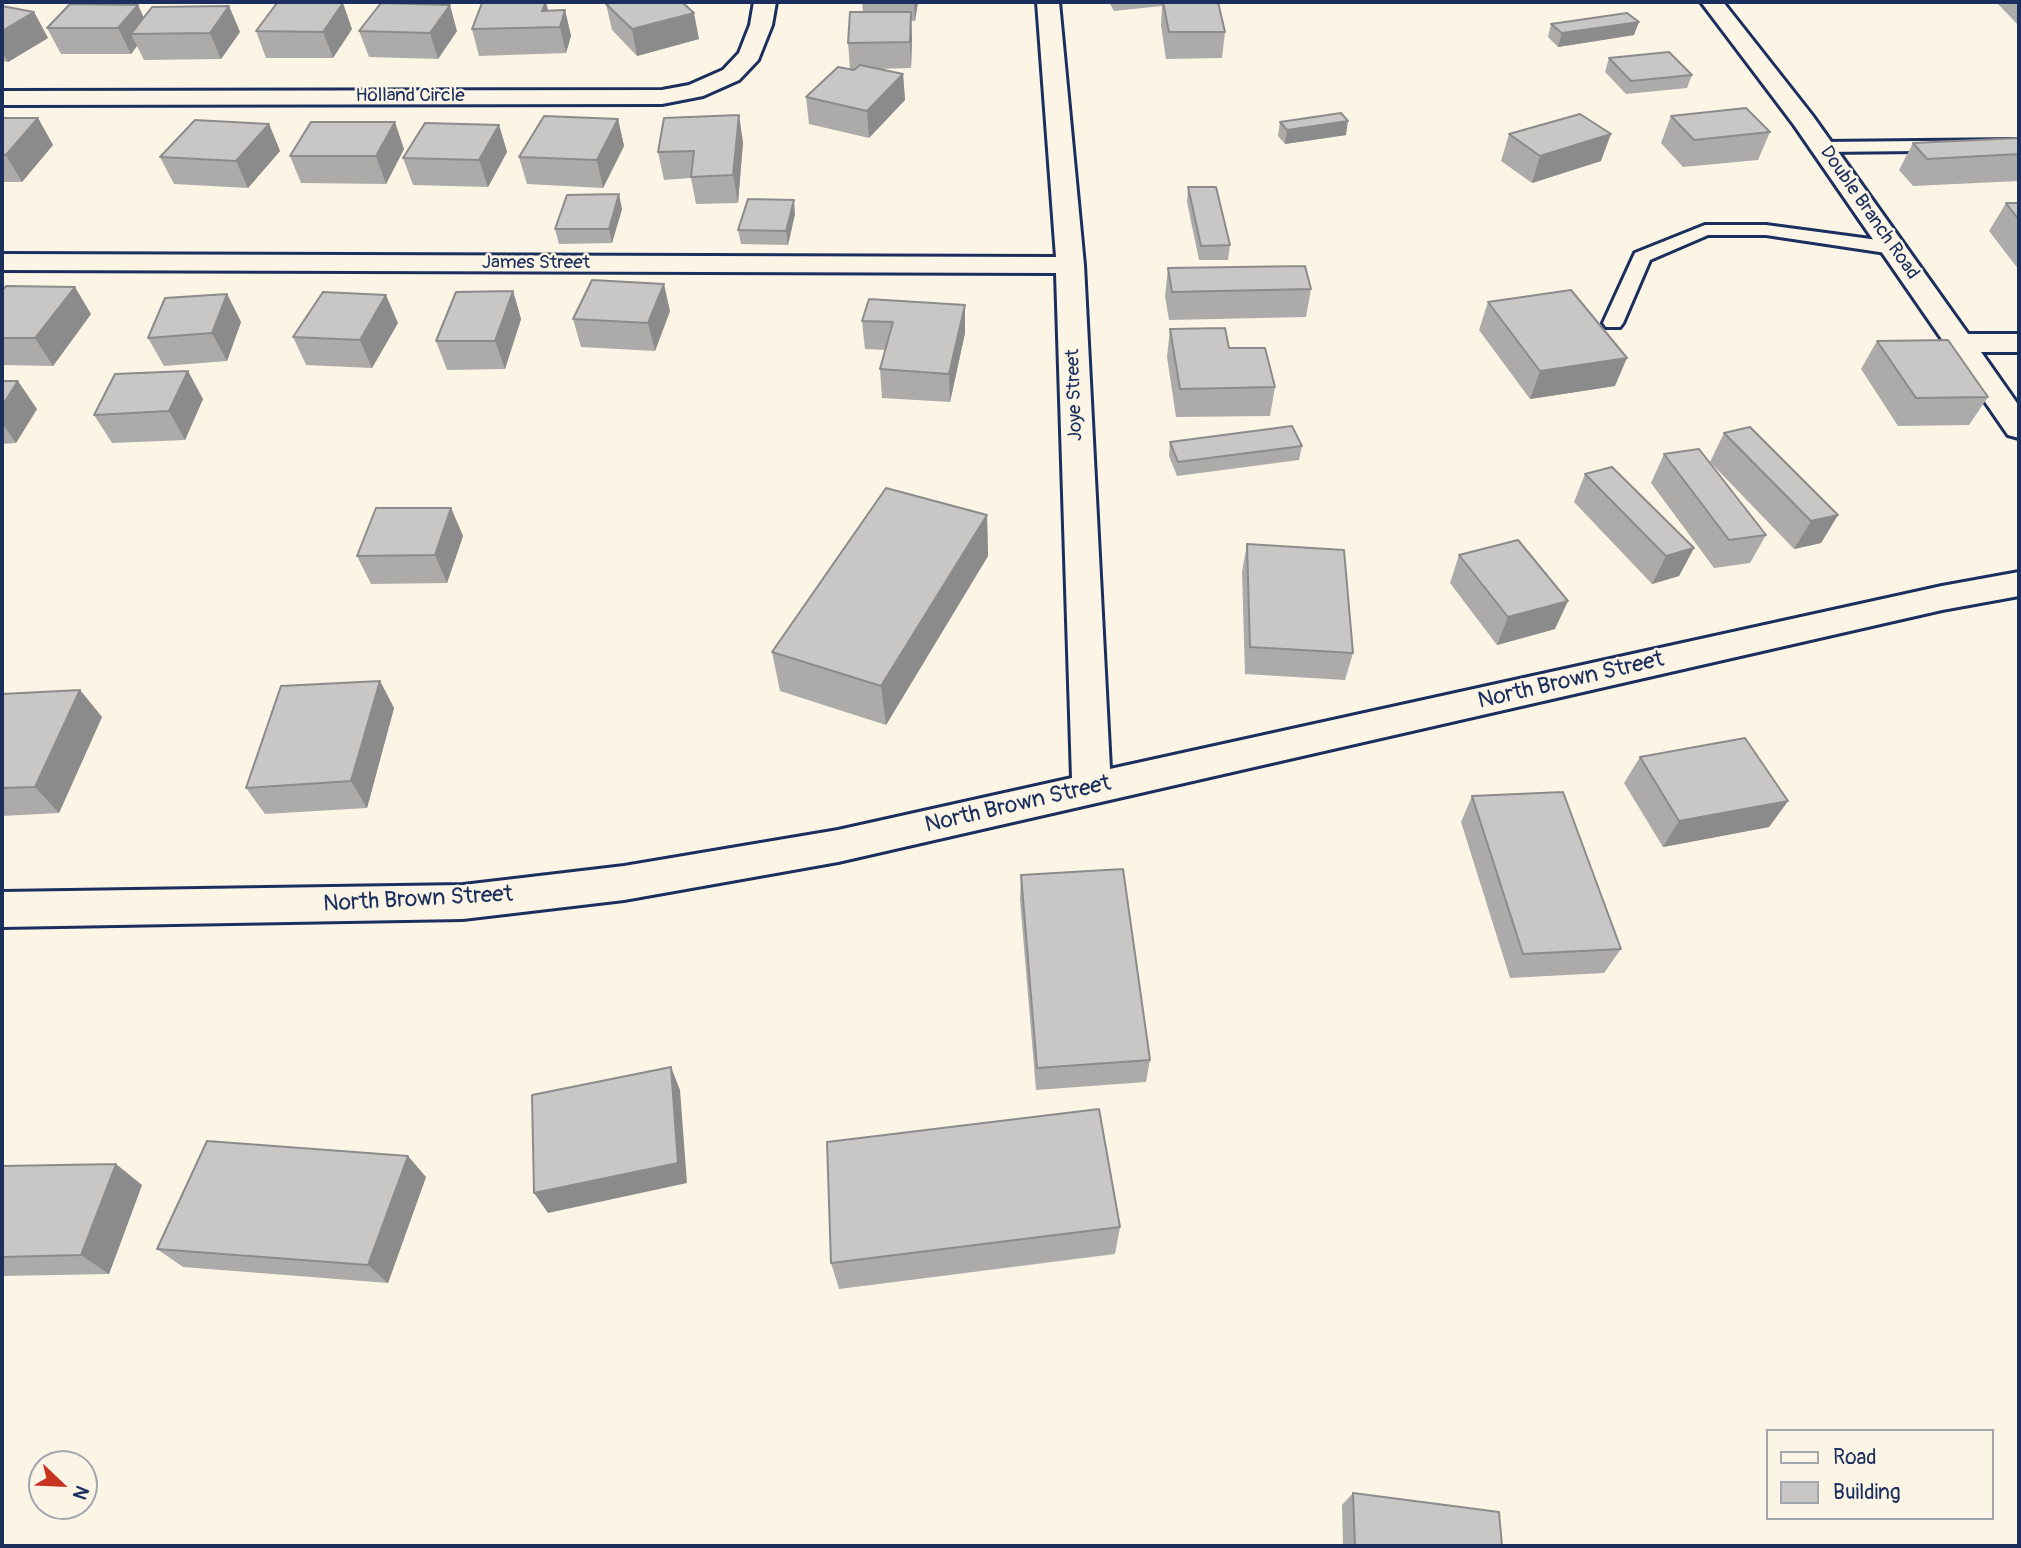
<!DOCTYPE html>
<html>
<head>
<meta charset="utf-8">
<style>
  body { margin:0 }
  #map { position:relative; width:2021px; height:1548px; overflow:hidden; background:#fcf5e5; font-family:Pangolin,sans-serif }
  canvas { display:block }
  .frame { position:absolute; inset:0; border:4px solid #1b2f5e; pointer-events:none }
  .legend { position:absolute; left:1766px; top:1429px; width:228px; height:91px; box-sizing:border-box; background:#fcf5e5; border:2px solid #a2a6af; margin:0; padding:9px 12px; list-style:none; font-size:21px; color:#1b2f5e }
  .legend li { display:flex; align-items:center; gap:14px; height:35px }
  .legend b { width:35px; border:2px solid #a2a6af }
  .north { position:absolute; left:28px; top:1450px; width:70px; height:70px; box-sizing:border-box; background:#fcf5e5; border:2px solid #a2a6af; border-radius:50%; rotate:113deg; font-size:19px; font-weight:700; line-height:28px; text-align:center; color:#1b2f5e }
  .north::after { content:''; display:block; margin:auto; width:24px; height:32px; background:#c8321e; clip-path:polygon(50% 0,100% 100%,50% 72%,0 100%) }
</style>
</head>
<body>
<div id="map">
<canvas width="2021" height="1548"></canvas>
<div class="frame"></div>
<ul class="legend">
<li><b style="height:9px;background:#fcf5e5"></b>Road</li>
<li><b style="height:19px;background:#c8c7c6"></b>Building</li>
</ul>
<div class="north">N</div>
</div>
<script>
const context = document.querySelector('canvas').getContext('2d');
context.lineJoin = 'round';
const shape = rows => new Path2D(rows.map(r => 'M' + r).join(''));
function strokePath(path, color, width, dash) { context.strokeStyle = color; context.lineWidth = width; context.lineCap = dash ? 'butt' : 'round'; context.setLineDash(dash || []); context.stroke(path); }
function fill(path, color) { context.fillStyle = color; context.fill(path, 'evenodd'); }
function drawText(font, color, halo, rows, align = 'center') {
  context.font = font + ' Pangolin,sans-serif'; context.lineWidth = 5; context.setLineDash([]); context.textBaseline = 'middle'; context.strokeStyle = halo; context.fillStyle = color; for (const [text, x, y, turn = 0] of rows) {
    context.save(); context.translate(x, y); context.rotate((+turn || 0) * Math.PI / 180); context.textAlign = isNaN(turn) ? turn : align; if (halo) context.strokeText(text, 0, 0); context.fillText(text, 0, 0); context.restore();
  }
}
const lane = shape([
  [2019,140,2019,150,1823,152,1814,147,1823,142,2019,140],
  [1705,225,1766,225,1893,242,1902,248,1893,254,1766,235,1708,235,1650,260,1623,323,1620,327,1606,327,1603,323,1635,253,1705,225]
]);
const street = shape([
  [754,2,776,2,772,25,758,60,739,80,703,96,662,104,2,105,2,91,662,90,689,85,723,70,739,53,750,25,754,2],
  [1037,2,1059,2,1084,265,1110,769,1942,586,2019,572,2019,596,1942,610,838,862,624,900,463,919,2,927,2,892,463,885,624,866,838,830,1072,778,1056,273,2,270,2,254,1056,257,1037,2],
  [1701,2,1723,2,1812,115,1968,334,2019,334,2019,352,1981,352,2019,406,2019,438,2008,435,1794,125,1701,2]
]);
const wall = shape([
  [546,2,548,11,565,10,571,36,566,53,479,56,472,29],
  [862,2,918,2,915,21,911,21,912,38,911,68,879,69,903,74,905,100,869,138,809,124,806,97,855,69,850,69,848,43,863,12],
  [1109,2,1218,2,1225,32,1222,58,1166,59,1161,25,1162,6,1114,11],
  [1999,2,2019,2,2019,26,1998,4],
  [606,4,699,39,637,56,612,30],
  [138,5,144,18,229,6,240,32,221,59,144,60,137,46,131,54,61,54,47,28],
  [2,6,34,12,48,38,8,62,2,61],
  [1551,24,1634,35,1558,47,1548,37],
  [352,29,333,58,266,58,256,31],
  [359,31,457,31,438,59,369,57],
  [1609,58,1692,75,1687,88,1626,94,1605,72],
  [1671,116,1770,132,1758,160,1683,167,1661,143],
  [2,118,38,118,53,145,22,182,2,182],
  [618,119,624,146,603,188,527,184,519,157],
  [1280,122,1346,135,1285,144,1278,136],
  [269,124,280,151,248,188,174,184,160,157],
  [499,125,507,152,488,187,413,185,403,158],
  [1509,134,1601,161,1532,183,1501,161],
  [2019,138,2019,181,1913,186,1899,170,1913,143],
  [743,142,738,203,696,204,691,178,664,180,658,152],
  [404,149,386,184,301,183,290,156],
  [1188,187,1230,245,1228,260,1199,260,1187,202],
  [2006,203,2019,203,2019,270,1989,231],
  [622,209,612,243,559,244,555,229],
  [795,214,788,245,741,244,738,230],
  [1168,268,1311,289,1306,317,1169,320,1165,296],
  [513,291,521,319,505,369,447,370,436,341],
  [227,294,241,322,227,361,164,366,148,338],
  [869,299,965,333,950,402,882,398,880,369,885,350,865,349,862,321],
  [1488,302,1615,386,1530,399,1479,330],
  [670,311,655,351,581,347,573,319],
  [91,314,53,366,2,365,2,338],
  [398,323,372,368,306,365,293,337],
  [1170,329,1229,348,1275,387,1270,416,1176,417,1167,357],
  [1877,341,1988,397,1969,425,1898,426,1861,369],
  [2,381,37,409,16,443,2,444],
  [203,399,185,440,112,443,94,415],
  [1724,433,1838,515,1821,543,1794,549,1710,462],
  [1170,442,1302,446,1299,460,1177,476,1169,456],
  [1664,454,1766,535,1750,563,1714,568,1651,483],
  [1585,474,1694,548,1679,576,1652,584,1574,502],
  [451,508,463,536,447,583,371,584,357,556],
  [987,515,988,556,886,725,780,691,772,652],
  [1247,544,1353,653,1345,680,1245,674,1242,572],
  [1459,555,1555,629,1497,645,1450,583],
  [380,681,394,708,367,808,265,814,246,788],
  [80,690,102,717,59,813,2,816,2,694],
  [1640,757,1788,801,1769,827,1663,847,1624,783],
  [1472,796,1621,949,1604,973,1510,978,1461,822],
  [1021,875,1150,1060,1146,1082,1036,1090,1020,900],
  [2,1166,142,1185,109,1274,2,1276],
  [426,1177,388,1283,183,1267,157,1249],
  [1120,1227,1115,1254,839,1289,831,1263],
  [1353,1493,1502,1546,1343,1546,1342,1505]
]);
const shadedWall = shape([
  [546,2,552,27,542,11],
  [914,2,918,2,915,21],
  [343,3,352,29,333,58,323,32],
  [138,5,150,31,131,34,137,46,131,54,118,28],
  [450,5,457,31,438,59,430,33],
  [229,6,240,32,221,59,210,33],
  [565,10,571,36,566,53,560,27],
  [34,12,48,38,8,62,2,51,2,31],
  [911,12,912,38,911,68,910,42],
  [694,13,699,39,637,56,632,29],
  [1639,22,1634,35,1558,47,1562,33],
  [903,74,905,100,869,138,867,111],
  [739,115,743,142,738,203,733,175],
  [38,118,53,145,22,182,6,155],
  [618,119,624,146,603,188,597,160],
  [1348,121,1346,135,1285,144,1287,130],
  [395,122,404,149,386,184,376,156],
  [269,124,280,151,248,188,236,161],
  [499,125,507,152,488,187,479,160],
  [1611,134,1601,161,1532,183,1540,156],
  [619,194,622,209,612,243,609,229],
  [794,200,795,214,788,245,786,231],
  [664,284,670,311,655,351,648,323],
  [75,287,91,314,53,366,35,338],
  [513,291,521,319,505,369,495,341],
  [227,294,241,322,227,361,212,333],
  [386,295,398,323,372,368,360,340],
  [965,305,965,333,950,402,949,374],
  [1627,358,1615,386,1530,399,1540,371],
  [188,371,203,399,185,440,169,411],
  [18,381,37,409,16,443,2,423,2,406],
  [451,508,463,536,447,583,435,555],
  [987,515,988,556,886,725,881,686],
  [1838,515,1821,543,1794,549,1811,521],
  [1694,548,1679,576,1652,584,1666,556],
  [1568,601,1555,629,1497,645,1508,617],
  [380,681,394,708,367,808,351,781],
  [80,690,102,717,59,813,35,787],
  [1788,801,1769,827,1663,847,1679,821],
  [671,1067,680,1090,687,1183,548,1213,534,1193],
  [408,1156,426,1177,388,1283,368,1265],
  [116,1164,142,1185,109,1274,81,1255]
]);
const building = shape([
  [511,2,546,2,542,11,565,10,560,27,472,29,482,3,511,2],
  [614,2,682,2,694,13,632,29,606,4,614,2],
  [1163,2,1218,2,1225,32,1169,32,1163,2],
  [277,3,343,3,323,32,256,31,277,3],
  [381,3,450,5,430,33,359,31,381,3],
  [70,4,138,5,118,28,47,28,70,4],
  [2,6,34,12,2,31,2,6],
  [229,6,210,33,131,34,152,7,229,6],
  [850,12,911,12,910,42,848,43,850,12],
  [1627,13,1639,22,1562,33,1551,24,1627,13],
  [1669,52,1692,75,1631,81,1609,58,1669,52],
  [860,65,903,74,867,111,806,97,838,67,854,70,860,65],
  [1746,108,1770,132,1694,140,1671,116,1746,108],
  [1341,113,1348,121,1287,130,1280,122,1341,113],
  [1580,114,1611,134,1540,156,1509,134,1580,114],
  [739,115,733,175,691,177,694,151,658,152,664,118,739,115],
  [544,116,618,119,597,160,519,157,544,116],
  [2,118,38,118,6,155,2,155,2,118],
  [195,120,269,124,236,161,160,157,195,120],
  [311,122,395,122,376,156,290,156,311,122],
  [425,123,499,125,479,160,403,158,425,123],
  [2019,138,2019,154,1927,159,1913,143,2019,138],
  [1188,187,1216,187,1230,245,1201,246,1188,187],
  [619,194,609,229,555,229,567,195,619,194],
  [748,199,794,200,786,231,738,230,748,199],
  [2006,203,2019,203,2019,220,2006,203],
  [1305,266,1311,289,1172,292,1168,268,1305,266],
  [592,280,664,284,648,323,573,319,592,280],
  [6,286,75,287,35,338,2,338,2,291,6,286],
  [1571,290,1627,358,1540,371,1488,302,1571,290],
  [513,291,495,341,436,341,456,292,513,291],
  [323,292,386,295,360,340,293,337,323,292],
  [227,294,212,333,148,338,165,298,227,294],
  [869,299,965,305,949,374,880,369,893,322,862,321,869,299],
  [1225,328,1229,348,1265,348,1275,387,1180,389,1170,329,1225,328],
  [1948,340,1988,397,1916,398,1877,341,1948,340],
  [188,371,169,411,94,415,115,374,188,371],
  [2,381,18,381,2,406,2,381],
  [1292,426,1302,446,1178,462,1170,442,1292,426],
  [1750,427,1838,515,1811,521,1724,433,1750,427],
  [1699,449,1766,535,1729,540,1664,454,1699,449],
  [1612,467,1694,548,1666,556,1585,474,1612,467],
  [886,488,987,515,881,686,772,652,886,488],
  [376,508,451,508,435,555,357,556,376,508],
  [1518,540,1568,601,1508,617,1459,555,1518,540],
  [1247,544,1344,550,1353,653,1250,647,1247,544],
  [380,681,351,781,246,788,281,686,380,681],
  [80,690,35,787,2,788,2,694,80,690],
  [1745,738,1788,801,1679,821,1640,757,1745,738],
  [1563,792,1621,949,1523,954,1472,796,1563,792],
  [1123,869,1150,1060,1037,1068,1021,875,1123,869],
  [671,1067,678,1163,534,1193,532,1095,671,1067],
  [1099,1109,1120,1227,831,1263,827,1142,1099,1109],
  [207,1141,408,1156,368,1265,157,1249,207,1141],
  [116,1164,81,1255,2,1257,2,1166,116,1164],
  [1353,1493,1499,1512,1502,1546,1355,1546,1353,1493]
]);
const farStreetnames = [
  ["Holland Circle",410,96],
  ["Double Branch Road",1869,213,55],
  ["James Street",536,263],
  ["Joye Street",1075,395,-92]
];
const streetNames = [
  ["North Brown Street",1571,681,-13],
  ["North Brown Street",1018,805,-13],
  ["North Brown Street",418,900,-3]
];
strokePath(lane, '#1b2f5e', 6);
strokePath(street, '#1b2f5e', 6);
fill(lane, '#fcf5e5');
fill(street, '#fcf5e5');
fill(wall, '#acabaa');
fill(shadedWall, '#8c8b8b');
fill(building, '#c8c7c6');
strokePath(building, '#8c8b8b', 2);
drawText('19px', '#1b2f5e', '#fcf5e5', farStreetnames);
drawText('23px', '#1b2f5e', '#fcf5e5', streetNames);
</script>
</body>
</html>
